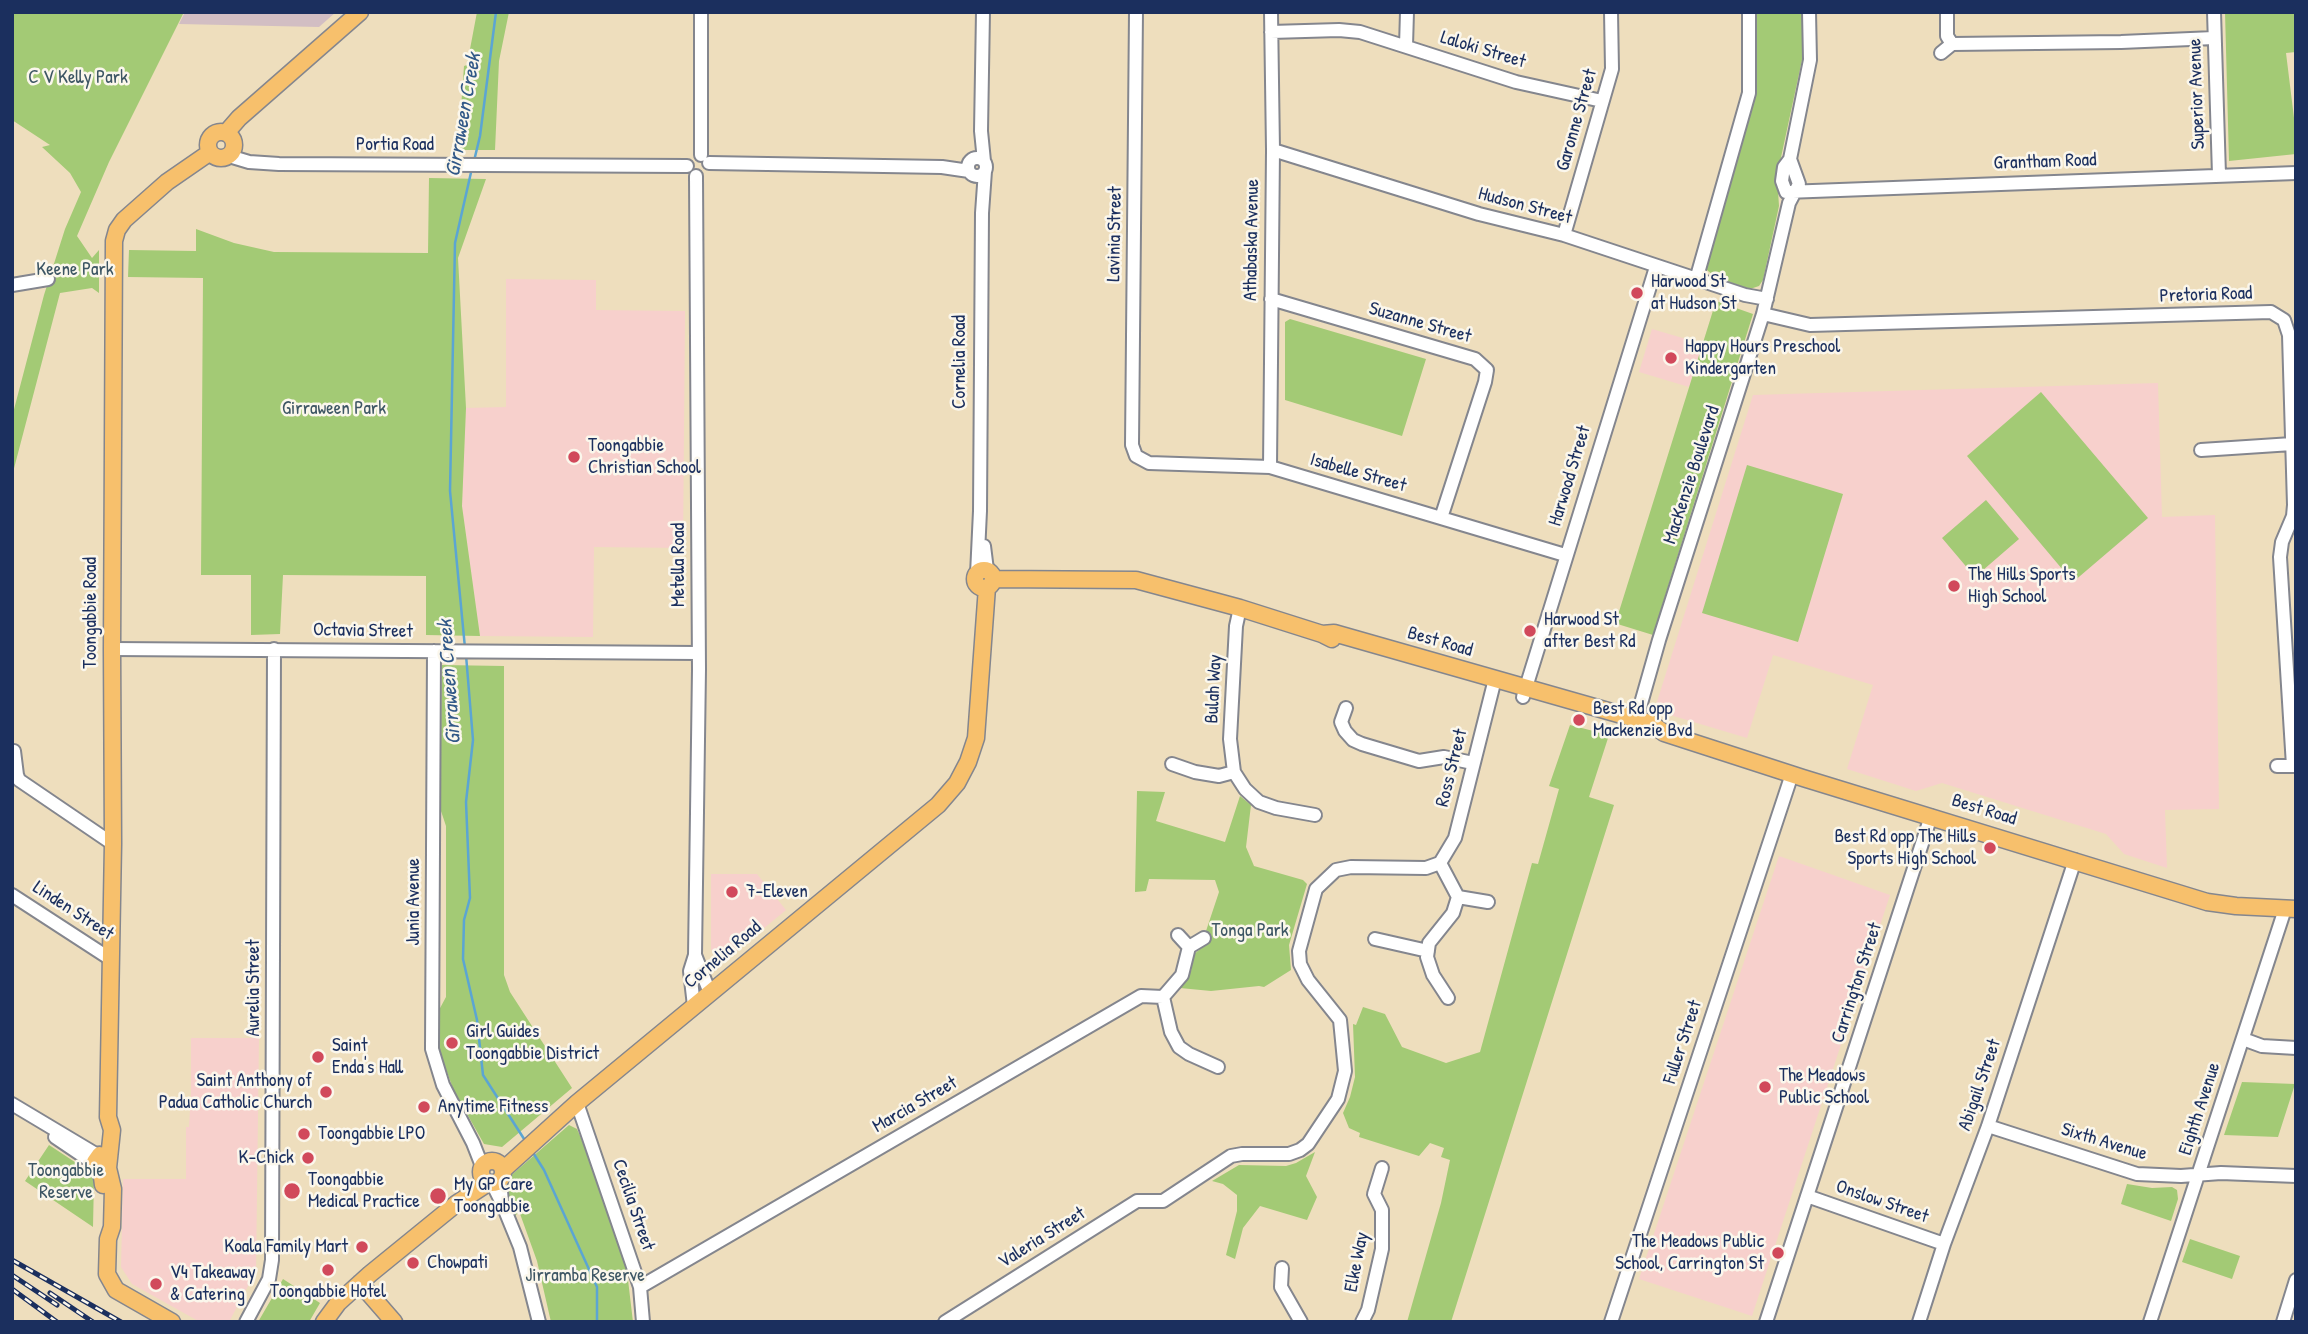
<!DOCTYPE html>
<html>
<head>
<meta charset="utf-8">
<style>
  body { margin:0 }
  #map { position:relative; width:2308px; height:1334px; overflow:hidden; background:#eedebd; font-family:"Patrick Hand",sans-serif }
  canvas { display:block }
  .frame { position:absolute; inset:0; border:14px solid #1b2f5e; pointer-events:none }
</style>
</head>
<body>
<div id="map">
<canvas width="2308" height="1334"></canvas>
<div class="frame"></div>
</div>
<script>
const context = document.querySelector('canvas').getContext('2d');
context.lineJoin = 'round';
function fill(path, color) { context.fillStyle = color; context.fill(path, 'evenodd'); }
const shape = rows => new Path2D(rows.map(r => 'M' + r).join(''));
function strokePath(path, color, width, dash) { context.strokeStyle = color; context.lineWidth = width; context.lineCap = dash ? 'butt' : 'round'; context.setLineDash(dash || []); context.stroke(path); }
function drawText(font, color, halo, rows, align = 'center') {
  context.font = font + ' "Patrick Hand",sans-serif'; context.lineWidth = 5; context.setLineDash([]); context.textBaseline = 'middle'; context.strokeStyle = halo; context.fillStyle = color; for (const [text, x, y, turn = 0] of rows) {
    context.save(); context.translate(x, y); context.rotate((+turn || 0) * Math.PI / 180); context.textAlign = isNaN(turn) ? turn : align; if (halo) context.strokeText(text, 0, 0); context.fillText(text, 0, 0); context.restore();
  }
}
const built = shape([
  [506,279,596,280,596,310,685,311,683,548,594,547,593,637,480,636,462,506,466,408,506,407],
  [1652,329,1703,344,1689,387,1639,372],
  [2158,383,2162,517,2215,515,2219,809,2165,810,2167,868,2124,854,2106,834,1942,783,1916,791,1847,769,1873,685,1773,655,1747,738,1660,712,1656,705,1753,395],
  [1779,856,1890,895,1752,1316,1639,1279],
  [711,874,757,874,786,910,728,958,711,950],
  [191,1038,259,1038,256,1271,229,1322,200,1322,132,1284,121,1267,123,1179,186,1179,186,1127,189,1127,191,1093]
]);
const industrial = shape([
  [185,12,336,12,319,27,179,24]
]);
const green = shape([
  [12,12,184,12,109,162,77,236,92,258,99,250,99,293,92,288,60,293,12,476,12,417,44,295,65,229,81,192,70,173,42,147,50,145,12,120],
  [477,12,509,12,499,61,495,150,458,150,464,66,467,65],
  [1755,12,1802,12,1802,60,1777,176,1779,206,1763,280,1759,286,1750,289,1715,277,1707,270,1706,265,1755,88],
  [2225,12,2296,12,2296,52,2286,53,2296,134,2296,154,2229,161],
  [429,178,486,179,458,258,466,408,462,506,480,636,426,635,426,576,283,575,280,634,251,635,251,575,201,575,203,278,128,277,129,250,196,251,196,229,234,243,274,252,428,253],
  [1716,301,1753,314,1653,635,1611,622,1617,618],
  [1290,319,1426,359,1402,436,1285,400,1285,322],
  [2041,392,2148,518,2073,582,1967,456],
  [1747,465,1843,494,1798,642,1702,613],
  [1986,500,2019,539,1975,577,1942,538],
  [442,665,504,666,504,975,510,992,572,1088,502,1147,484,1144,454,1091,438,1048,439,1010,446,997,446,826,440,808],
  [1570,725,1609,735,1589,797,1614,805,1451,1322,1407,1322,1441,1203,1450,1160,1441,1157,1444,1148,1430,1143,1419,1156,1359,1137,1360,1133,1349,1128,1343,1113,1350,1097,1355,1077,1353,1024,1356,1025,1363,1007,1385,1014,1402,1047,1446,1063,1480,1052,1532,863,1538,864,1559,789,1549,786],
  [1137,791,1165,792,1156,821,1225,842,1240,796,1251,805,1246,847,1254,866,1303,880,1307,884,1289,945,1291,970,1264,987,1259,986,1211,991,1180,988,1191,971,1194,954,1209,942,1205,934,1219,892,1215,880,1149,879,1146,891,1135,892],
  [2242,1082,2295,1084,2278,1137,2224,1135],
  [569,1125,577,1129,581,1138,626,1263,633,1322,551,1322,537,1261,519,1211,514,1218,510,1209,507,1188,508,1178],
  [49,1145,90,1172,94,1179,93,1227,25,1181],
  [1315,1152,1306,1176,1317,1197,1307,1220,1260,1206,1243,1228,1235,1259,1226,1255,1237,1211,1237,1195,1223,1184,1212,1181,1239,1165,1286,1166,1296,1163],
  [2127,1184,2152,1188,2172,1187,2177,1190,2178,1199,2171,1221,2121,1204],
  [2190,1239,2240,1256,2232,1279,2182,1262],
  [283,1279,320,1303,309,1322,258,1322]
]);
const stream = shape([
  [474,161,480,136,496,12],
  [465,648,450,491,455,243,472,168],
  [466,655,473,740,466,802,470,898,464,920,463,959,477,1020,483,1075,526,1142],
  [532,1151,544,1170,597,1287,597,1322]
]);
const minor = shape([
  [983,12,981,131,984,161],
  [1136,12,1132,445,1136,456,1149,463,1270,467,1565,555],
  [1947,12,1947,36,1952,44],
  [2214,12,2219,175],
  [1271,32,1339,30,1360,32,1516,82,1602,101],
  [1406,46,1407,12],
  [1941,53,1952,44,2121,42,2214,38],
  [1273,150,1479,214,1564,235,1745,295,1767,299],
  [701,155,701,12],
  [229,156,249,162,279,164,687,166],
  '968 167a9 9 0 1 1 18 0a9 9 0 1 1-18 0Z',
  [1790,159,1784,167,1782,181,1786,192,2296,173],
  [709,163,942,167,969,171],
  [1564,235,1612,69,1611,12],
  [1696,280,1749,93,1749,12],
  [12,285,48,279],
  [1271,299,1475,359,1487,370,1485,382,1441,518],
  [1763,314,1810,325,2271,312,2284,320,2289,335,2294,505,2293,516,2282,542,2280,557,2293,766],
  [2201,450,2292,444],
  [1270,467,1273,150,1271,12],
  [984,546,987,570],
  [977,574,980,511,982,213,985,171],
  [1240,608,1236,626,1230,739,1234,772,1245,789,1259,802,1276,808,1315,815],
  [112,649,698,653],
  [434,651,432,1049,443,1085,473,1143,482,1166],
  [1523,697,1656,267],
  [1346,708,1341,722,1345,731,1353,740,1362,744,1419,761,1444,757,1473,763],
  [1634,728,1659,640,1763,314,1789,203,1799,184,1790,159,1810,60,1809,12],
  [14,751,17,775,19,780,113,844],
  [1172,764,1195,772,1219,776,1234,772],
  [2277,766,2296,766],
  [1440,863,1455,838,1495,679],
  [1440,863,1458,897,1453,913,1429,943,1427,957,1433,975,1448,998],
  [12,895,112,960],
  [1458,897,1488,902],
  [1178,935,1189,947],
  [1375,939,1428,951],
  [695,955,710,993],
  [1163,997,1171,1032,1179,1047,1189,1054,1218,1067],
  [694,1006,690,971,695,955,699,669,696,176],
  [2243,1039,2262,1046,2296,1048],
  [577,1103,640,1287,643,1322],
  [12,1104,99,1156],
  [1988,1126,2137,1174,2181,1176,2221,1173,2296,1176],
  [55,1137,95,1164],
  [500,1180,502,1202],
  [492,1183,502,1203,520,1247,539,1322],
  [1807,1196,1944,1244],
  [1282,1268,1281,1287,1301,1322],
  [640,1287,1141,996,1163,997,1182,975,1189,947,1204,938],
  [246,1322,269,1279,272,1260,274,649],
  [945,1322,1137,1201,1163,1201,1231,1156,1242,1154,1289,1154,1300,1150,1308,1144,1338,1099,1345,1071,1340,1020,1308,980,1300,964,1299,951,1316,889,1336,870,1351,867,1426,868,1440,863],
  [1362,1322,1368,1310,1382,1249,1382,1210,1374,1194,1382,1168],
  [1611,1322,1792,774],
  [1766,1322,1931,816],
  [1919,1322,1944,1244,1988,1126,2075,860],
  [2150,1322,2285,909],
  [2283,1322,2296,1280]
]);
const major = shape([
  '208 145a13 13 0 1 1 26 0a13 13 0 1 1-26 0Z',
  [226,133,239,118,360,12],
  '975 579a9 9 0 1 1 18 0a9 9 0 1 1-18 0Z',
  [993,579,1136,580,1240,608,1322,634,1332,639],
  [1322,634,1334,633,1636,719,1652,724,1664,733,1803,778,2207,902,2236,906,2296,909],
  '481 1172a11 11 0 1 1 22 0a11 11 0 1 1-22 0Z',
  [503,1170,577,1103,938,805,957,783,968,762,976,738,987,587],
  [103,1185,102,1177,95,1162,100,1155,109,1158],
  [360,1283,394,1322],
  [172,1322,116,1290,107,1274,108,1239,112,1227,113,1189,108,1168,112,1130,108,1117,113,844,112,649,114,241,117,230,124,220,167,182,209,153],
  [324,1322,338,1303,370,1274,456,1204,488,1183]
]);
const rail = shape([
  [12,1260,121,1322],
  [12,1275,57,1305],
  [12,1289,57,1322],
  [50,1293,93,1322]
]);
const markers = [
  [1637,293,7,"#d1495b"],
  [1671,358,7,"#d1495b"],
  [574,457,7,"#d1495b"],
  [1954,586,7,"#d1495b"],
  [1530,631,7,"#d1495b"],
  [1579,720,7,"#d1495b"],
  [1990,848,7,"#d1495b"],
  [732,892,7,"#d1495b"],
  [452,1043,7,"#d1495b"],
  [318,1057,7,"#d1495b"],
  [1765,1087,7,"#d1495b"],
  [326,1092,7,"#d1495b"],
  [424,1107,7,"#d1495b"],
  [304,1134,7,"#d1495b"],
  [308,1158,7,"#d1495b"],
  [292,1191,9,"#d1495b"],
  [438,1196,9,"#d1495b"],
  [362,1247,7,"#d1495b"],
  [1778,1253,7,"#d1495b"],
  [413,1263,7,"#d1495b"],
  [328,1270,7,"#d1495b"],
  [156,1284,7,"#d1495b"]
];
const streetNames = [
  ["Laloki Street",1483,50,17],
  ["Superior Avenue",2197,94,-92],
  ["Garonne Street",1577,120,-74],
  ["Portia Road",395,145],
  ["Grantham Road",2045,162,-2],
  ["Hudson Street",1525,206,15],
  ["Lavinia Street",1115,234,-89],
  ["Athabaska Avenue",1252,240,-89],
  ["Pretoria Road",2206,295,-2],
  ["Suzanne Street",1420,323,16],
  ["Cornelia Road",960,362,-90],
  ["Isabelle Street",1358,473,16],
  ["MacKenzie Boulevard",1692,475,-72],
  ["Harwood Street",1570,476,-73],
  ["Metella Road",679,565,-90],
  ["Toongabbie Road",91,613,-90],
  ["Octavia Street",363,631,1],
  ["Best Road",1440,642,16],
  ["Bulah Way",1214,689,-87],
  ["Ross Street",1452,768,-76],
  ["Best Road",1984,810,17],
  ["Junia Avenue",414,902,-90],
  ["Linden Street",73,911,33],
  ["Cornelia Road",723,955,-40],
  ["Carrington Street",1857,983,-72],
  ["Aurelia Street",254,988,-90],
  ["Fuller Street",1683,1042,-72],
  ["Abigail Street",1980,1085,-71],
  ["Marcia Street",915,1105,-30],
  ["Eighth Avenue",2200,1109,-72],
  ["Sixth Avenue",2104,1142,17],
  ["Onslow Street",1882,1202,19],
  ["Cecilia Street",633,1205,71],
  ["Valeria Street",1042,1238,-32],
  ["Elke Way",1357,1262,-79]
];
const parkNames = [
  ["C V Kelly Park",78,78],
  ["Keene Park",75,270],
  ["Girraween Park",334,409],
  ["Tonga Park",1250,931],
  ["Toongabbie",66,1171],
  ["Reserve",66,1193],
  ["Jirramba Reserve",585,1276]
];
const poiNames = [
  ["Harwood St",1651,282],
  ["at Hudson St",1651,304],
  ["Happy Hours Preschool",1685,347],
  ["Kindergarten",1685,369],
  ["Toongabbie",588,446],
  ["Christian School",588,468],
  ["The Hills Sports",1968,575],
  ["High School",1968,597],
  ["Harwood St",1544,620],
  ["after Best Rd",1544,642],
  ["Best Rd opp",1593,709],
  ["Mackenzie Bvd",1593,731],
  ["Best Rd opp The Hills",1976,837,"right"],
  ["Sports High School",1976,859,"right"],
  ["7-Eleven",746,892],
  ["Girl Guides",466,1032],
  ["Toongabbie District",466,1054],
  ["Saint",332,1046],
  ["Enda's Hall",332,1068],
  ["The Meadows",1779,1076],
  ["Public School",1779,1098],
  ["Saint Anthony of",312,1081,"right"],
  ["Padua Catholic Church",312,1103,"right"],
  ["Anytime Fitness",438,1107],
  ["Toongabbie LPO",318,1134],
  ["K-Chick",294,1158,"right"],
  ["Toongabbie",308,1180],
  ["Medical Practice",308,1202],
  ["My GP Care",454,1185],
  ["Toongabbie",454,1207],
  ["The Meadows Public",1764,1242,"right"],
  ["School, Carrington St",1764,1264,"right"],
  ["Koala Family Mart",348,1247,"right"],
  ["Chowpati",427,1263],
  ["V4 Takeaway",170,1273],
  ["& Catering",170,1295],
  ["Toongabbie Hotel",328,1292,"center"]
];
const waterNames = [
  ["Girraween Creek",464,115,-80],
  ["Girraween Creek",450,682,-94]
];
fill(built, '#f7d0cc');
fill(industrial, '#d2bec3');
fill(green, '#a3ca75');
strokePath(stream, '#5ba5d3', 2.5);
strokePath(minor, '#84868e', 16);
strokePath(major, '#84868e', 19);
strokePath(minor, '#fff', 12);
strokePath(major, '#f7c06c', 16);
strokePath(rail, '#1b2f5e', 5);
strokePath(rail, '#fbf7ec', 2.5, [8]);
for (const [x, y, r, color] of markers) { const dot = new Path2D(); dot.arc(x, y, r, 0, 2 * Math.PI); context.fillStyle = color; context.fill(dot); strokePath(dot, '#fbf7ec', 2.5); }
drawText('19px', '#1b2f5e', '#fbf7ec', streetNames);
drawText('19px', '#3d5664', '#fbf7ec', parkNames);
drawText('19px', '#1b2f5e', '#fbf7ec', poiNames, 'left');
drawText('italic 21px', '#315887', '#fbf7ec', waterNames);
</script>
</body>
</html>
